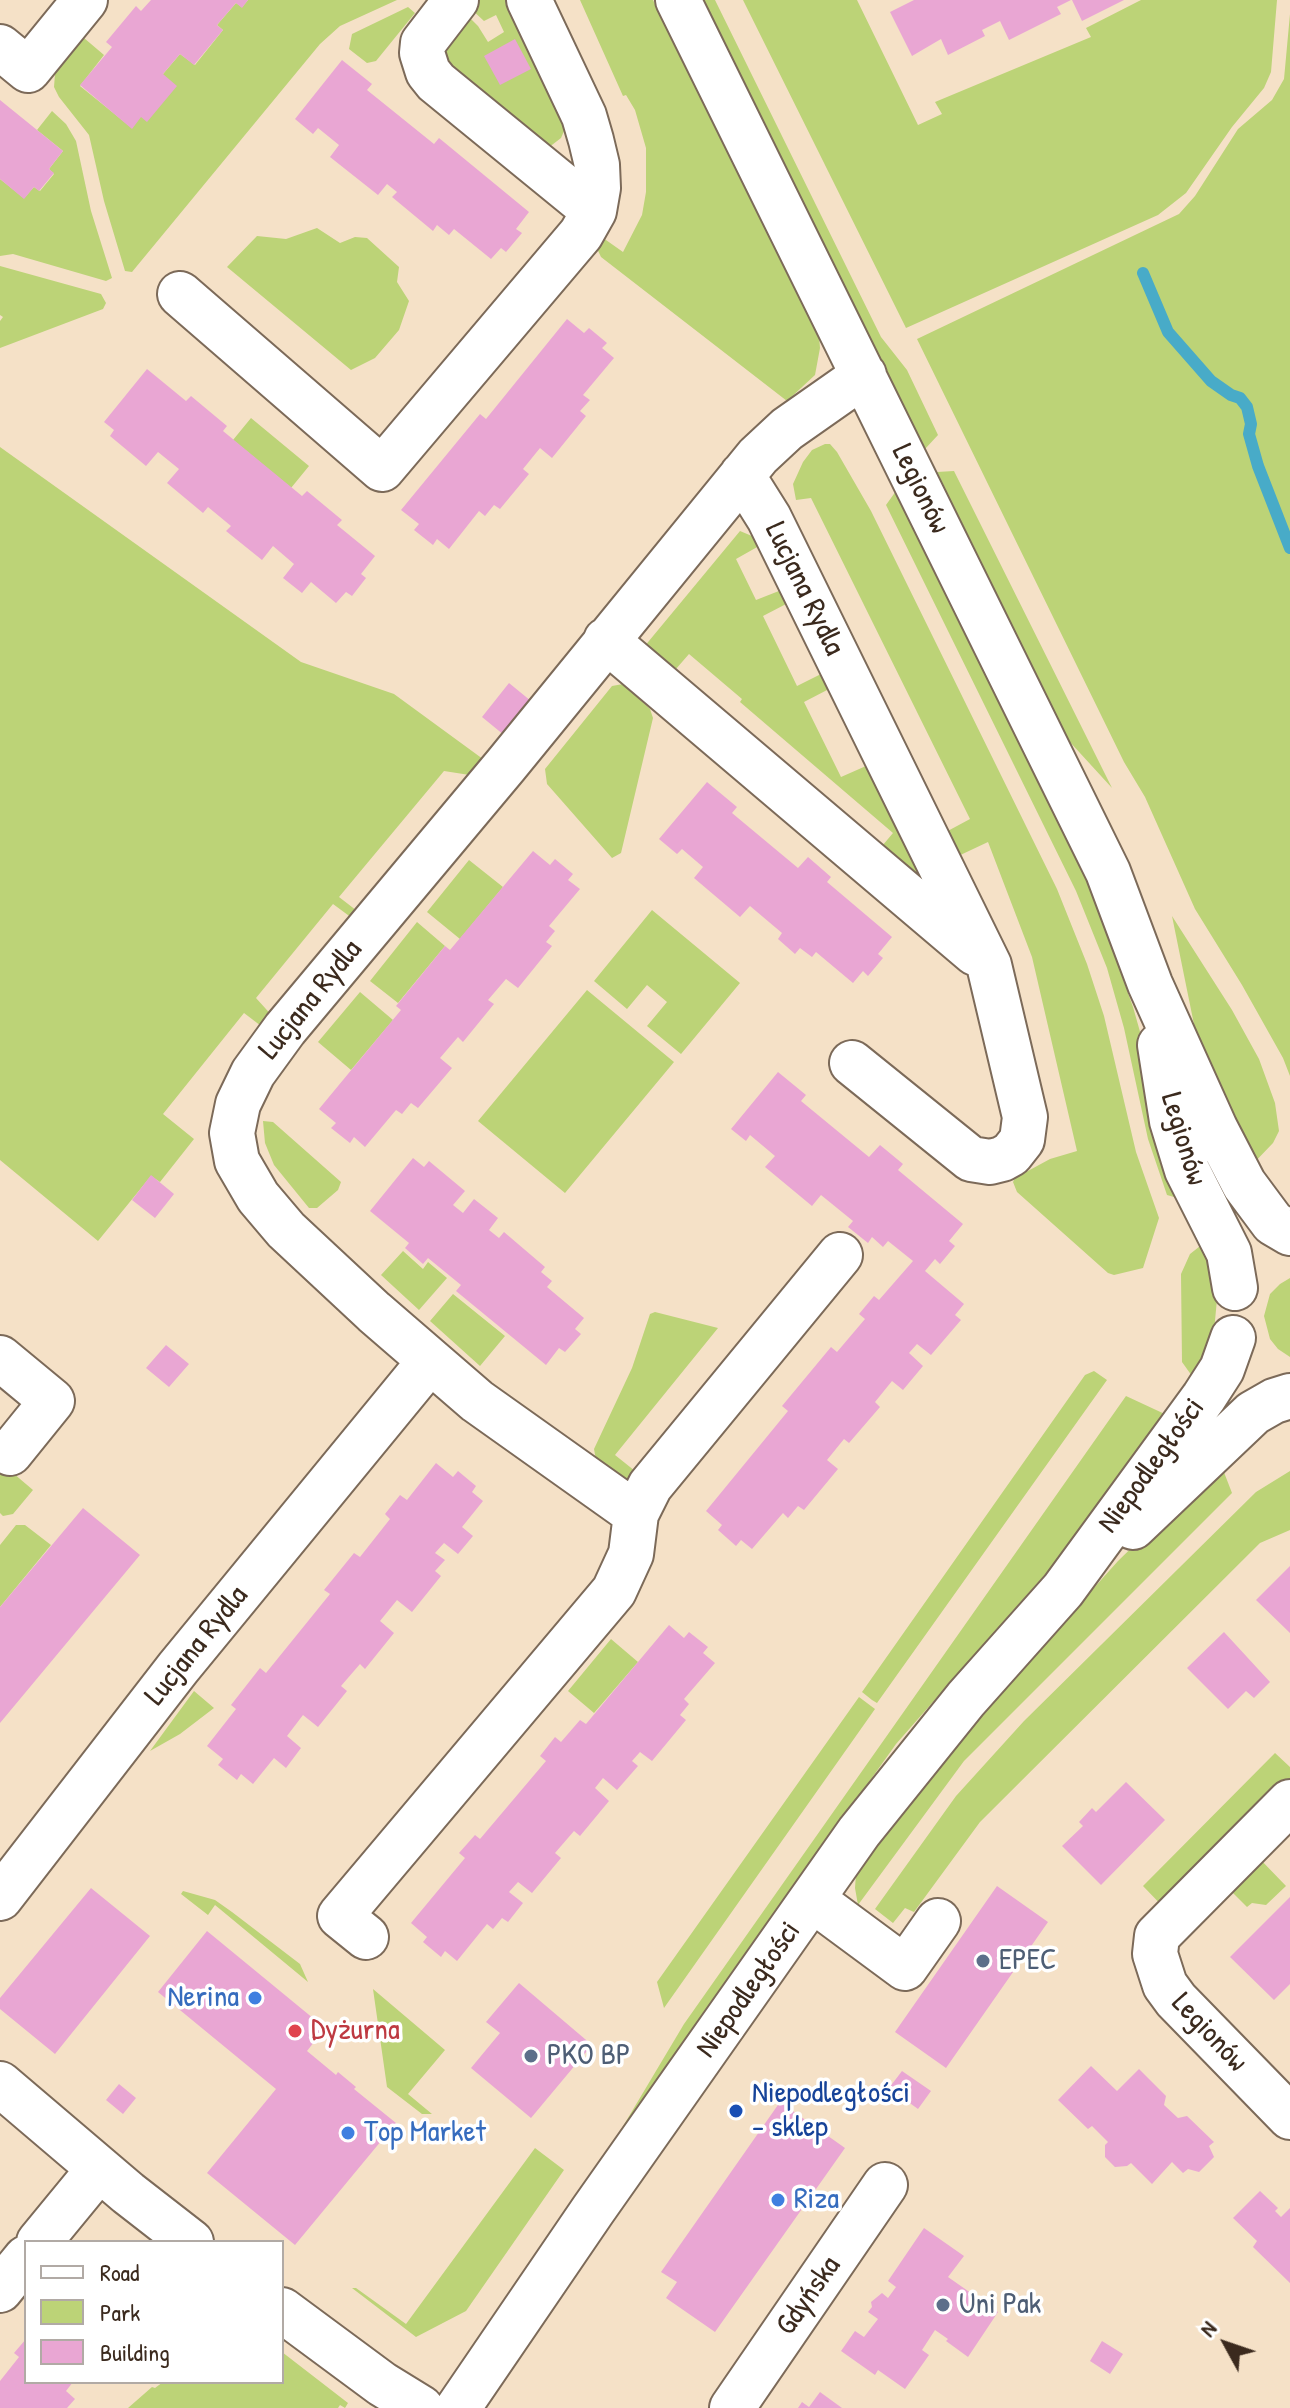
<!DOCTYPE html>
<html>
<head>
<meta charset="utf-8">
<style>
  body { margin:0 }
  #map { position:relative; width:1290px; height:2408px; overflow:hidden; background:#f5e1c7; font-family:"Patrick Hand",sans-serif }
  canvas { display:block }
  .legend { position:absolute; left:24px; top:2240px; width:260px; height:144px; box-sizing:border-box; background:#fff; border:2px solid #b1aaa5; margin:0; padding:10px 14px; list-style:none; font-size:24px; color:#3b2a1e }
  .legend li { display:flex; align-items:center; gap:16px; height:40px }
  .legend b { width:40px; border:2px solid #b1aaa5 }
  .north { position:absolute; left:1186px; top:2304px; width:80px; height:80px; -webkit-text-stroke:6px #fff; paint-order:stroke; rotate:310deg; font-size:22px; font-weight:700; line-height:32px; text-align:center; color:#3b2a1e }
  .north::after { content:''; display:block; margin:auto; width:28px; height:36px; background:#3b2a1e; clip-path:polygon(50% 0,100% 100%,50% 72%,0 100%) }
</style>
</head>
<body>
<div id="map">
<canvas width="1290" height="2408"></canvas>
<ul class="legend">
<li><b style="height:10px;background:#fff"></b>Road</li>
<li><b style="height:22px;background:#bcd377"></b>Park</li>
<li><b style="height:22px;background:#e9a6d3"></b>Building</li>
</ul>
<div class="north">N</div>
</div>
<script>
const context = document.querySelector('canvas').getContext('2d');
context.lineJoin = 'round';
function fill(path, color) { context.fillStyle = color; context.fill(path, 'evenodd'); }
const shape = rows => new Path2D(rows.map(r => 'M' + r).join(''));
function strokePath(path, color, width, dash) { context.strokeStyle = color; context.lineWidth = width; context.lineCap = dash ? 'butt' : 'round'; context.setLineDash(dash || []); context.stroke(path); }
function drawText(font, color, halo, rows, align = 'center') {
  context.font = font + ' "Patrick Hand",sans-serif'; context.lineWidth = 7; context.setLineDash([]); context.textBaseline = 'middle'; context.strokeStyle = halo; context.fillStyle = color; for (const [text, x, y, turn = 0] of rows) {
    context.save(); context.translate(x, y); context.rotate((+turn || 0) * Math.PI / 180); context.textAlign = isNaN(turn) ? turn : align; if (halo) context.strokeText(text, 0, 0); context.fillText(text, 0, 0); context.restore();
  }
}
const green = shape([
  [248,0,397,0,340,26,320,44,132,272,125,271,104,201,89,135,59,97,54,87,55,74,84,38,104,55,80,86,132,128,163,74,180,54,195,65,223,30,217,25,236,3,242,7],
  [476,0,511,0,564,123,564,131,561,138,548,148,447,71,439,47,466,14,478,26,488,42,504,32,496,15,484,21,470,8],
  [580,0,653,0,819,336,820,348,815,375,787,401,601,257,592,238,596,233,623,252,642,215,646,192,646,148,635,110,626,95,623,96],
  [703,0,715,0,881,337,907,370,938,435,925,449],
  [743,0,857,0,918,125,942,114,935,102,1091,37,1086,28,1141,0,1277,0,1271,72,1264,88,1232,127,1186,193,1158,215,906,328],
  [408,7,415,13,376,61,367,63,349,49,352,34],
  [1290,14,1290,1076,1283,1058,1242,985,1195,909,1145,797,1124,762,917,339,1179,214,1195,196,1238,129,1272,100,1284,79],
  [52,111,66,124,76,141,91,211,112,278,106,281,13,254,0,256,0,179,24,198,34,187,40,191,54,174,49,169,63,151,37,130],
  [317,228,340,243,355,237,367,238,399,267,397,282,409,301,399,330,375,358,351,370,227,267,257,236,286,239],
  [0,266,101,294,106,303,103,309,0,348,0,321,3,317,0,315],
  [251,418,309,466,291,488,233,440],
  [825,444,830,444,837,452,871,511,1057,889,1087,964,1104,1016,1136,1152,1159,1218,1143,1268,1114,1275,1108,1273,1017,1192,1013,1182,1015,1178,1050,1159,1077,1151,1032,957,988,842,954,858,944,833,970,819,811,498,796,500,793,484,803,462,812,450],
  [0,447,301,662,394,694,487,762,476,776,444,771,339,897,361,914,356,921,333,904,256,998,275,1019,265,1029,244,1013,163,1114,194,1139,160,1182,151,1176,98,1241,0,1160],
  [954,471,1112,788,1069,741,937,472],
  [896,491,1089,884,1133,1007,1188,1201,1167,1195,1148,1139,1124,1028,1107,968,1076,891,886,505],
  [740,531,759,539,759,546,736,559,756,600,784,589,788,603,763,616,797,686,821,674,829,689,804,702,841,777,866,766,870,766,937,900,877,852,893,833,740,702,742,699,689,654,669,677,639,653],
  [623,684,650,709,653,718,621,853,612,858,547,784,545,769,612,686],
  [469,860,503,887,460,939,427,912],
  [652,910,740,983,681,1054,647,1026,667,1002,647,985,627,1009,594,981],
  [1172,916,1232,1010,1259,1059,1275,1103,1279,1131,1273,1143,1250,1167,1200,1054],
  [417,922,445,946,398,1003,370,981],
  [587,990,674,1062,565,1193,478,1121],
  [360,992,393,1020,351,1070,318,1042],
  [263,1121,273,1122,341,1182,338,1190,317,1208,309,1208,274,1165,265,1143],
  [1209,1239,1218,1289,1214,1331,1197,1383,1182,1362,1181,1274,1190,1254],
  [403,1251,423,1269,428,1262,447,1278,419,1310,381,1275],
  [1290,1278,1290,1357,1278,1349,1270,1339,1264,1316,1270,1294,1280,1284],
  [453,1294,505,1336,480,1366,430,1321],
  [655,1312,718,1328,615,1455,635,1471,632,1477,625,1480,596,1460,594,1449,632,1368,650,1314],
  [1094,1371,1107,1380,877,1703,872,1700,862,1692,1085,1375],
  [1126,1396,1169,1416,1070,1546,896,1744,616,2138,684,2024],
  [0,1462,33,1490,13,1514,3,1516,0,1513],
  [1220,1462,1232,1493,964,1761,858,1905,855,1888,856,1874,941,1759,1118,1561],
  [1290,1471,1290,1530,1260,1543,980,1822,914,1912,905,1908,893,1923,875,1909,956,1796,1024,1721,1256,1492],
  [16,1525,25,1525,51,1545,0,1607,0,1545],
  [611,1639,638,1662,594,1713,568,1691],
  [194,1691,214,1708,180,1734,150,1751],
  [859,1697,875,1709,664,2008,657,1982],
  [1275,1753,1290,1767,1290,1791,1170,1914,1143,1886],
  [1258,1857,1286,1886,1266,1905,1252,1903,1247,1907,1228,1888],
  [183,1891,215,1900,232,1912,300,1964,308,1982,215,1905,208,1915,181,1894],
  [373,1989,445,2050,408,2094,432,2114,422,2114,387,2087],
  [535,2148,564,2170,466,2311,416,2337,352,2288,356,2288,406,2324],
  [282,2352,348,2403,345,2408,340,2405,338,2408,128,2408,152,2387,155,2388,163,2382,282,2382]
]);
const stream = shape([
  [1143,273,1168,332,1211,381,1231,395,1240,398,1247,407,1251,424,1249,434,1258,466,1290,548]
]);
const building = shape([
  [151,0,248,0,242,8,236,3,217,25,223,30,194,65,180,54,163,74,177,86,147,122,141,117,132,129,80,85,112,47,106,42,136,6,141,11],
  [914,0,1071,0,1057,7,1061,14,1009,40,1000,21,982,30,985,36,948,55,941,39,912,56,890,12],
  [1072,0,1124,0,1082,21],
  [515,39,531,69,500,85,484,56],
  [342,60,372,84,367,90,434,144,439,138,529,212,516,229,522,233,506,252,501,248,491,259,454,229,449,235,437,225,433,231,392,197,397,192,387,184,378,195,330,157,339,145,318,128,313,134,295,119],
  [0,100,63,151,49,169,54,173,39,191,34,187,24,199,0,179],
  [567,319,584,333,589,328,607,343,602,348,614,358,583,395,590,400,580,411,586,416,552,458,540,448,523,469,529,474,500,509,494,505,485,516,479,511,449,549,437,539,433,545,414,530,419,524,401,510,480,414,486,419],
  [147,369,186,401,191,396,227,426,223,431,302,496,307,491,342,520,337,525,375,556,361,574,366,578,352,596,346,592,336,603,311,582,302,593,283,578,294,564,273,546,262,560,226,531,231,526,208,507,203,513,167,483,179,469,158,452,146,466,110,436,114,430,104,422],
  [509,683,531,701,504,735,482,717],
  [707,782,737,807,732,813,798,868,808,857,831,877,827,882,892,937,878,954,883,958,868,976,863,971,853,983,816,952,812,957,800,948,795,954,778,939,782,933,750,906,740,917,694,878,703,867,682,849,677,854,659,839],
  [533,851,550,865,555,859,573,874,568,880,580,889,549,926,555,931,546,942,552,946,518,988,506,979,488,1000,494,1004,463,1042,458,1037,440,1058,452,1068,418,1108,411,1103,402,1114,396,1110,365,1147,354,1137,350,1143,331,1128,336,1123,319,1109,401,1010,396,1006,445,946,450,950],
  [778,1072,806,1095,801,1101,869,1157,880,1145,903,1164,898,1170,963,1224,949,1241,955,1246,940,1264,935,1259,925,1271,964,1304,955,1315,961,1320,931,1355,917,1344,909,1353,923,1366,903,1390,892,1381,875,1402,880,1407,849,1443,844,1439,827,1460,838,1469,804,1510,798,1506,788,1518,783,1513,752,1549,741,1540,736,1546,718,1530,722,1525,706,1511,788,1411,782,1406,831,1347,837,1352,865,1319,859,1314,874,1296,879,1300,913,1261,888,1241,883,1247,872,1237,868,1243,848,1227,853,1221,821,1195,812,1206,765,1167,775,1156,750,1135,746,1141,731,1129],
  [413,1158,424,1167,429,1161,465,1191,453,1205,463,1213,474,1199,498,1218,489,1230,499,1238,504,1232,545,1267,541,1272,552,1281,547,1287,584,1318,575,1329,581,1334,565,1352,559,1348,546,1365,456,1291,461,1285,428,1258,423,1264,405,1248,409,1243,370,1211],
  [151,1175,174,1194,155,1218,132,1200],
  [166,1345,189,1364,169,1387,146,1368],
  [436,1463,453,1477,458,1471,476,1486,472,1492,483,1501,462,1527,473,1536,458,1554,444,1543,435,1553,445,1560,435,1571,441,1576,412,1612,397,1600,380,1621,394,1633,365,1669,360,1664,341,1686,347,1691,318,1727,303,1715,287,1736,301,1748,286,1768,274,1758,253,1784,241,1774,237,1780,218,1765,223,1759,207,1746,236,1709,231,1705,260,1668,266,1673,330,1594,324,1590,354,1553,360,1557,390,1519,385,1514,400,1495,407,1500],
  [83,1508,140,1555,0,1723,0,1607],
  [1290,1566,1290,1633,1256,1600],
  [669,1625,684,1638,689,1632,708,1647,703,1653,715,1663,684,1699,689,1704,680,1715,686,1720,652,1761,640,1752,632,1761,638,1766,617,1790,603,1778,595,1788,609,1801,580,1836,574,1831,555,1853,561,1858,532,1893,518,1882,509,1892,523,1903,508,1922,502,1918,493,1929,487,1924,457,1961,445,1951,441,1957,423,1942,427,1937,411,1923,465,1858,459,1853,475,1835,480,1839,546,1761,540,1756,555,1737,561,1742,580,1720,586,1724],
  [1224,1632,1270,1682,1254,1698,1246,1691,1228,1709,1187,1668],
  [1126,1782,1165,1820,1101,1885,1062,1846,1083,1826,1079,1822,1092,1808,1096,1812],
  [997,1886,1048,1922,946,2068,895,2032],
  [91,1888,150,1936,55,2054,0,2009,0,1998],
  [1290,1897,1290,1984,1274,2000,1230,1957],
  [207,1931,325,2028,307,2051,336,2075,338,2072,356,2087,354,2089,396,2123,295,2245,207,2173,276,2089,158,1992],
  [519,1983,592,2045,531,2118,471,2068,500,2033,486,2022],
  [1091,2066,1117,2091,1139,2069,1166,2096,1164,2105,1178,2118,1187,2116,1214,2142,1209,2146,1214,2157,1199,2172,1188,2169,1183,2173,1172,2162,1152,2184,1131,2163,1127,2166,1115,2167,1105,2157,1105,2145,1108,2142,1092,2126,1088,2129,1058,2100],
  [902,2071,931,2091,918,2109,889,2088],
  [119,2084,136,2098,123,2114,106,2100],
  [780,2102,845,2148,715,2332,666,2298,677,2282,661,2272],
  [1260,2191,1278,2208,1275,2211,1281,2217,1290,2208,1290,2283,1253,2247,1257,2241,1233,2218],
  [924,2228,964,2256,948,2277,998,2312,968,2357,946,2341,948,2339,935,2330,922,2350,929,2355,905,2389,878,2370,875,2375,841,2351,855,2331,864,2337,878,2319,868,2312,872,2307,871,2302,882,2293,888,2298,896,2287,888,2281],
  [26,2339,26,2382,73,2382,66,2391,75,2399,67,2408,0,2408,0,2381,19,2357,14,2353],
  [1102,2341,1123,2354,1110,2374,1090,2361],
  [820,2392,842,2408,798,2408,802,2402,809,2407]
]);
const minor = shape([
  [456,0,423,43,422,53,428,72,436,82,594,211],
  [678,0,1108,872,1150,984,1215,1128,1244,1184,1273,1223,1290,1233],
  [0,47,28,70,85,0],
  [180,294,382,469,581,234,594,211,598,188,597,165,591,140,584,116,529,0],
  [742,475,769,518,989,965,1025,1117,1022,1140,1011,1154,1002,1159,990,1162,971,1159,852,1063],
  [606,640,975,953],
  [1160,1045,1172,1121,1187,1170,1229,1253,1235,1288],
  [0,1358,52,1401,10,1453],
  [636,1514,650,1486,840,1255],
  [1133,1527,1253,1413,1274,1401,1290,1396],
  [1290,1802,1157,1936,1155,1954,1165,1985,1176,2000,1290,2117],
  [0,1898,178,1668,430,1361],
  [813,1900,905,1968,938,1921],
  [366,1937,340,1916,614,1591,631,1554,636,1514,477,1401,374,1312,286,1230,258,1197,237,1161,232,1133,238,1104,253,1073,285,1029,506,765,758,456,787,429,864,375],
  [0,2084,128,2193,191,2242],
  [39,2242,99,2169],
  [0,2290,26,2258],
  [282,2310,382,2384,421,2408],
  [458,2408,593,2210,859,1832,966,1699,1063,1590,1204,1397,1222,1369,1233,1338],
  [732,2408,885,2185]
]);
const markers = [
  [983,1961,8,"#5c6f8a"],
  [255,1998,8,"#3f7fe0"],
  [295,2031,8,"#e0444e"],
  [531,2056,8,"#5c6f8a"],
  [736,2111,8,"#1a4fb4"],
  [348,2133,8,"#3f7fe0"],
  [778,2200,8,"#3f7fe0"],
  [943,2305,8,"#5c6f8a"]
];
const streetNames = [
  ["Legionów",920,489,64],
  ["Lucjana Rydla",804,589,64],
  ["Lucjana Rydla",311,1000,-51],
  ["Legionów",1183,1139,73],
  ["Niepodległości",1152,1466,-54],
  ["Lucjana Rydla",197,1646,-51],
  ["Niepodległości",749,1990,-55],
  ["Legionów",1209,2033,47],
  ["Gdyńska",809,2296,-55]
];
const serviceNames = [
  ["EPEC",999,1961],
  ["PKO BP",547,2056],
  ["Uni Pak",959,2305]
];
const shopNames = [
  ["Nerina",239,1998,"right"],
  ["Top Market",364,2133],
  ["Riza",794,2200]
];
const healthNames = [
  ["Dyżurna",311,2031]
];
const transitNames = [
  ["Niepodległości",752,2094],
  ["- sklep",752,2128]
];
fill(green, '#bcd377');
strokePath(stream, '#48abc8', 12);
fill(building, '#e9a6d3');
strokePath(minor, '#7c6a59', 48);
strokePath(minor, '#fff', 44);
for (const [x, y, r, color] of markers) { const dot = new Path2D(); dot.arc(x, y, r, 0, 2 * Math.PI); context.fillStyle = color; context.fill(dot); strokePath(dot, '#fff', 3); }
drawText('30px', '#3b2a1e', '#fff', streetNames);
drawText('30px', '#4e5e75', '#fff', serviceNames, 'left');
drawText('30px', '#366cbe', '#fff', shopNames, 'left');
drawText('30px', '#be3a42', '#fff', healthNames, 'left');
drawText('30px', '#164399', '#fff', transitNames, 'left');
</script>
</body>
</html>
